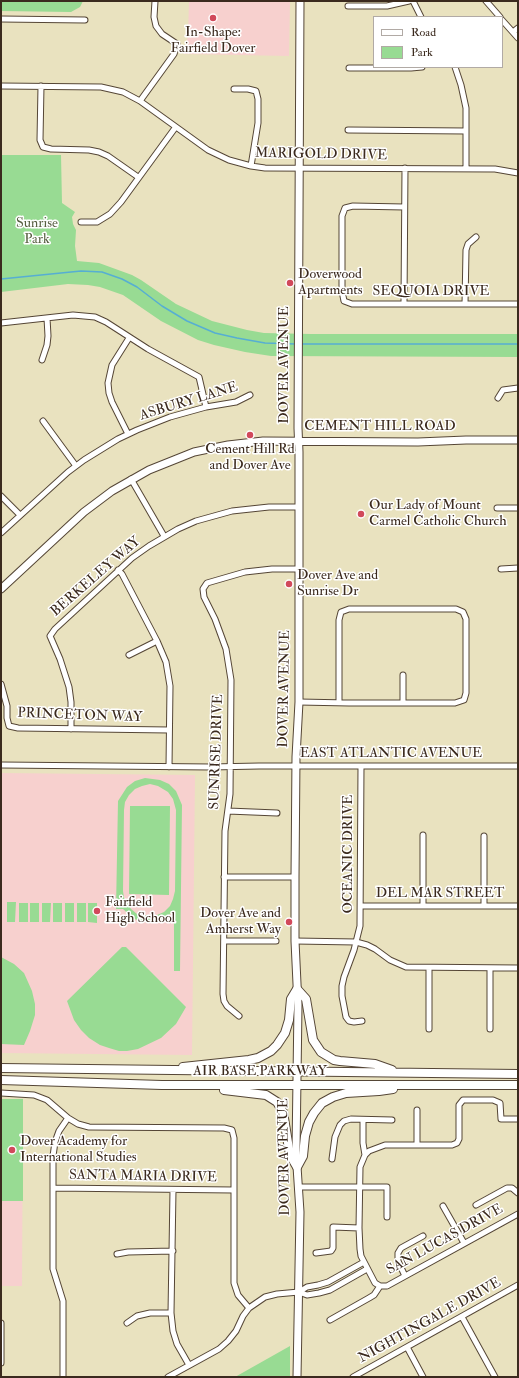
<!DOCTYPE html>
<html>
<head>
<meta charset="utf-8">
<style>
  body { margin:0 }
  #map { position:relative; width:519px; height:1378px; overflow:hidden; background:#e9e2bf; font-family:"IM FELL Double Pica",serif }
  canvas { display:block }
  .frame { position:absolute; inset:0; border:2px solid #3b2a1e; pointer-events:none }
  .legend { position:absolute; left:373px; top:16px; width:130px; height:52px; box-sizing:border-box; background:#fff; border:1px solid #b1aaa5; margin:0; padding:5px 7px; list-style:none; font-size:12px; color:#3b2a1e }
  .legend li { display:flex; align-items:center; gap:8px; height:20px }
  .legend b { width:20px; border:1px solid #b1aaa5 }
</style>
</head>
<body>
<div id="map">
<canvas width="519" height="1378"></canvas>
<div class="frame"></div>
<ul class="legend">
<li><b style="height:5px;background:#fff"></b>Road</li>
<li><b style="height:11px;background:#98db93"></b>Park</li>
</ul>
</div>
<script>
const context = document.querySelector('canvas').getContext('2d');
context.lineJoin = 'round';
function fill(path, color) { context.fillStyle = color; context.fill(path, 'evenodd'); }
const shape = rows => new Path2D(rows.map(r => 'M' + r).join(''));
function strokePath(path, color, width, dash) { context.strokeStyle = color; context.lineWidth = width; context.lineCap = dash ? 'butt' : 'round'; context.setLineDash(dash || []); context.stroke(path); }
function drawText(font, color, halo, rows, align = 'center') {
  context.font = font + ' "IM FELL Double Pica",serif'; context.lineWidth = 3; context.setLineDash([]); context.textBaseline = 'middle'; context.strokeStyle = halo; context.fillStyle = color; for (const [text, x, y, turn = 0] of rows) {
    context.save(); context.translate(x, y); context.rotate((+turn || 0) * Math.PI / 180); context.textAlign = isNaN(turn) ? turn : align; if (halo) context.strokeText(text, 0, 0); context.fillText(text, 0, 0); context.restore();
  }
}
const built = shape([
  [189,1,290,1,289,56,183,54,186,50,187,39,188,37],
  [1,773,195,775,192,1055,1,1053],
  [1,1099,23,1099,22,1286,1,1286]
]);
const green = shape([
  [1,1,83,1,80,7,71,12,1,11],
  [1,155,61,155,62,203,75,212,72,217,73,224,76,230,75,246,77,261,99,263,132,275,141,280,176,304,212,321,247,330,264,333,311,334,518,334,518,357,271,356,245,352,214,345,198,340,161,321,123,295,100,287,88,285,68,284,1,292],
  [145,778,160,780,169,784,176,791,182,805,180,971,174,971,174,911,163,919,149,923,134,919,123,909,116,909,118,801,127,787,135,781],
  [150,784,158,786,168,792,173,799,176,810,175,891,173,899,170,906,164,912,157,915,149,916,137,914,131,909,124,898,123,891,124,810,125,802,129,795,135,789,142,786],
  [130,806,170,806,169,895,129,894],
  [7,902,16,902,15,922,7,922],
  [19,903,28,903,28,922,19,922],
  [30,903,39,903,39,922,30,922],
  [42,903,51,903,50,922,42,922],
  [53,903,62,903,62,922,53,922],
  [65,903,74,903,74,922,65,922],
  [77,903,86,903,86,922,77,922],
  [88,903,97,903,97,923,88,922],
  [122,947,126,947,186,1007,176,1024,161,1038,138,1049,127,1051,119,1051,109,1048,100,1045,89,1038,81,1030,74,1020,67,1001],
  [1,957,14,964,24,973,32,991,35,1004,35,1015,30,1031,24,1045,1,1044],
  [1,1099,23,1099,23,1201,1,1201],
  [290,1346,290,1376,235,1377]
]);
const stream = shape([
  [1,279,81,271,102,272,122,279,137,287,162,306,187,321,215,333,237,338,265,343,296,344],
  [301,344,518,344]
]);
const street = shape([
  [413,1,421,17],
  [486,1,500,17],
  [348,6,387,6,409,1],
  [1,19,85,20],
  [502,20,518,38],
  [513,32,518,28],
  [455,67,461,85,466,108,466,169],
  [349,68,411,68,422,67],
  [1,86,101,87,123,92,140,101,208,150,229,160,251,166,265,168,495,169,518,173],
  [41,86,40,140,43,147,51,149,89,150,99,152,108,156,138,177],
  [234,89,248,89,256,91,258,99,258,123,251,166],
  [140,101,174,54,177,44,162,34,156,26,154,17,155,1],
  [348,130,466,131],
  [404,207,353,206,345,208,342,216,342,291,344,301,352,304,518,304],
  [81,222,97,222,110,214,121,202,175,128],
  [404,303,405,168],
  [465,304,466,250,468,244,476,237],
  [1,323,73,315,95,317,106,322,148,349,199,377,206,407],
  [42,360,47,345,48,336,47,318],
  [498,398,503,390,518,388],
  [43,421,76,466],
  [128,434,112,402,109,393,108,383,112,365,129,338],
  [131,479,164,536],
  [1,496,20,515],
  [497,508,518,508],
  [1,533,68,472,84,460,118,439,137,430,170,417,206,407,236,402,250,395],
  [501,569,518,568],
  [118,570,122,574,157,641,166,662,170,686,169,767],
  [129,655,157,641],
  [403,675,403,703],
  [1,684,7,706,7,718,9,726,18,728,169,730],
  [299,702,349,703,455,703,464,700,466,693,466,619,463,612,456,609,349,609,341,612,339,620,339,703],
  [71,729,71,702,69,687,60,659,50,636,55,629,132,558,149,546,178,529,196,521,232,511,269,507,299,507],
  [1,765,211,767,259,766,518,766],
  [361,766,360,926,354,950,344,977,342,986,342,996,346,1017,349,1021,354,1022,362,1021],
  [228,811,277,813],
  [423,835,423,906],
  [484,836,484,906],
  [224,877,295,877],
  [361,906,518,906],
  [224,941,276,941],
  [295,941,356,942,367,945,375,949,390,960,406,967,518,968],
  [429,968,429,1029],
  [490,968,490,1029],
  [239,1016,227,1006,224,1001,223,994,225,831,230,794,231,680,226,649,215,619,204,597,203,589,207,583,245,572,272,569,299,569],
  [1,1093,34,1095,47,1100,68,1118,78,1124,89,1127,224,1128,232,1130,234,1138,234,1283,238,1295,249,1308],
  [417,1110,417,1145],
  [518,1119,501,1119,500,1103,493,1100,463,1100,459,1105,459,1139,457,1143,452,1145,385,1145,369,1151,365,1155,360,1167,359,1228,360,1249,361,1256,375,1283,380,1286,387,1286,518,1214],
  [363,1120,363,1143,365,1155],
  [332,1159,335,1137,340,1125,344,1121,351,1119,392,1120],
  [298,1187,387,1187,387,1217],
  [53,1188,233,1190],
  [173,1190,171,1313,173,1331,177,1344,189,1365],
  [476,1205,507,1188,512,1188,518,1193],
  [443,1206,464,1243],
  [316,1253,331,1251,333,1248,333,1227,359,1228],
  [117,1254,128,1252,173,1251],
  [405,1276,398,1261,398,1253,401,1248,423,1236],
  [299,1292,307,1287,318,1285,328,1282,364,1262],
  [462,1317,495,1377],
  [330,1320,369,1298,374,1295,380,1286],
  [1,1323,1,1363],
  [127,1323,137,1316,150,1313,171,1313],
  [407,1347,423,1377],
  [63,1377,63,1301,53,1269,53,1156,55,1142,59,1131,68,1118],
  [168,1377,219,1349,228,1341,236,1331,243,1316,249,1308,265,1297,277,1294,299,1292,307,1295,319,1293,330,1290,367,1269],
  [353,1377,518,1285]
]);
const secondary = shape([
  [1,589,84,512,112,491,149,470,194,452,228,445,263,441,418,442,466,440,518,440],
  [297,1377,300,1212,296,1151,298,1005,295,941,295,877,296,757,299,702,299,452,298,428,300,1]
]);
const primary = shape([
  [183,1067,249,1060,258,1058,271,1051,277,1045,285,1033,289,1020,291,999,297,989,306,999,313,1040,321,1052,334,1060,340,1061,375,1064,392,1070],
  [1,1068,518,1074],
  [1,1080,162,1085,518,1085],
  [224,1090,266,1095,277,1102,283,1112,290,1155,297,1167,303,1156,305,1136,309,1122,314,1113,322,1103,333,1097,346,1093,379,1091,393,1089]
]);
const markers = [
  [213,18,4,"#d1495b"],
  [290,283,4,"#d1495b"],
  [250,435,4,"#d1495b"],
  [361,514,4,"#d1495b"],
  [289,584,4,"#d1495b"],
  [97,911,4,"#d1495b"],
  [289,922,4,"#d1495b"],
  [12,1150,4,"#d1495b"]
];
const poiNames = [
  ["In-Shape:",213,33,"center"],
  ["Fairfield Dover",213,49,"center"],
  ["Doverwood",298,275],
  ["Apartments",298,291],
  ["Cement Hill Rd",250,450,"center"],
  ["and Dover Ave",250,466,"center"],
  ["Our Lady of Mount",369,506],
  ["Carmel Catholic Church",369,522],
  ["Dover Ave and",297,576],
  ["Sunrise Dr",297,592],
  ["Fairfield",105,903],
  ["High School",105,919],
  ["Dover Ave and",281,914,"right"],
  ["Amherst Way",281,930,"right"],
  ["Dover Academy for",20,1142],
  ["International Studies",20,1158]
];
const streetNames = [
  ["MARIGOLD DRIVE",321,155,1],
  ["SEQUOIA DRIVE",431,292],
  ["DOVER AVENUE",285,365,-90],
  ["ASBURY LANE",189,402,-17],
  ["CEMENT HILL ROAD",380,427],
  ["BERKELEY WAY",96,577,-41],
  ["DOVER AVENUE",285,689,-89],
  ["PRINCETON WAY",80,716,2],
  ["SUNRISE DRIVE",217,752,-88],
  ["EAST ATLANTIC AVENUE",391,754],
  ["OCEANIC DRIVE",349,854,-90],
  ["DEL MAR STREET",440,894],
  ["AIR BASE PARKWAY",260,1072],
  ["DOVER AVENUE",285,1157,-91],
  ["SANTA MARIA DRIVE",143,1177,1],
  ["SAN LUCAS DRIVE",445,1240,-29],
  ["NIGHTINGALE DRIVE",430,1321,-29]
];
const parkNames = [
  ["Sunrise",37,224],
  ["Park",37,240]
];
fill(built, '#f7d0ce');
fill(green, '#98db93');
strokePath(stream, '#56aed3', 1.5);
strokePath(street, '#554636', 7);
strokePath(secondary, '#554636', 9);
strokePath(primary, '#554636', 10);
strokePath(street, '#fff', 5);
strokePath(secondary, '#fff', 7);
strokePath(primary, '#fff', 8);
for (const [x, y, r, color] of markers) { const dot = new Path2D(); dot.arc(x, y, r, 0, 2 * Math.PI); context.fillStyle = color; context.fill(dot); strokePath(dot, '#fff', 1.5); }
drawText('14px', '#3b2a1e', '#fff', poiNames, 'left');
drawText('14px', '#3b2a1e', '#fff', streetNames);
drawText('14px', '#575f41', '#fff', parkNames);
</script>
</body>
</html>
